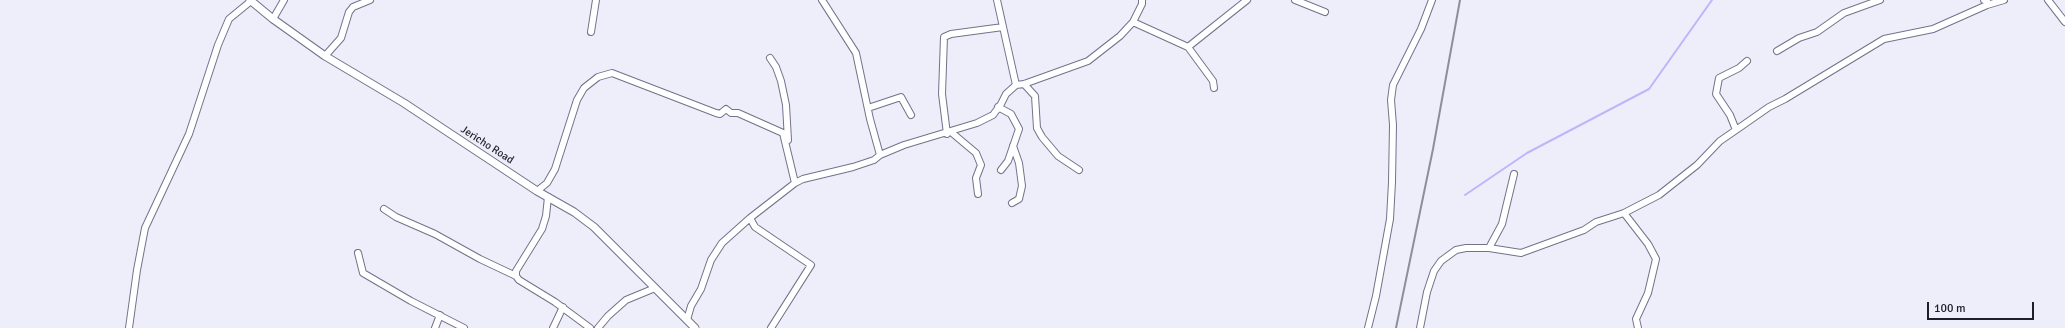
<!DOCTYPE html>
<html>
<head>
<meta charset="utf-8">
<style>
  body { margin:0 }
  #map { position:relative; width:2065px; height:328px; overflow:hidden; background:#eeeefa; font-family:Signika,sans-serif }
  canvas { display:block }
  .scale { position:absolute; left:1927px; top:302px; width:107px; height:18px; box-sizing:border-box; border:2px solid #1e1e28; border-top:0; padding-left:5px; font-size:12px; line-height:14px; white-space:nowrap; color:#1e1e28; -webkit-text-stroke:3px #eeeefa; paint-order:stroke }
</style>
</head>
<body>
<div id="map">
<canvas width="2065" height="328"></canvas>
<div class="scale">100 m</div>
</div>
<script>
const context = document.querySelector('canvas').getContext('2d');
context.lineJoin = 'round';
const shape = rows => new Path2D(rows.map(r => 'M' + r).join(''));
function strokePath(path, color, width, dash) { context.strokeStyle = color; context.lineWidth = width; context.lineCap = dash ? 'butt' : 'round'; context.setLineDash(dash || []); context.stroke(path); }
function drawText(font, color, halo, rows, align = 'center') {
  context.font = font + ' Signika,sans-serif'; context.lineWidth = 3.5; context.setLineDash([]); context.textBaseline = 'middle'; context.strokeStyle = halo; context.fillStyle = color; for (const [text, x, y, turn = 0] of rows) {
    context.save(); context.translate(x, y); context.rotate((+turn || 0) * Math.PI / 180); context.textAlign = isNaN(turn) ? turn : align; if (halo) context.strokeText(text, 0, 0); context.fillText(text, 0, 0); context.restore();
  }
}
const stream = shape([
  [1465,195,1527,153,1649,89,1712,0]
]);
const minor = shape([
  [822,0,856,53,870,119,880,155],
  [997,0,1016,85],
  [1295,0,1325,12],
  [1984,0,1987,0],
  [2048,0,2065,22],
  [273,19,284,0],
  [1133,22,1188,47,1247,0],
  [591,32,596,0],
  [1188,47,1213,81,1214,88],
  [1777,51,1799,38,1817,32,1844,13,1880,0],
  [325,56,341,38,349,12,353,7,370,0],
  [770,58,776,67,781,81,786,105,788,140],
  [1024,84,1035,96,1037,128,1042,137,1058,156,1079,170],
  [998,107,1011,114,1019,129,1008,161,1001,170],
  [868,108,901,97,911,115],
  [1736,130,1769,107,1785,99,1884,39,1933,29,1987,5,2004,0],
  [951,132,976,153,981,165,976,178,978,194],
  [947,134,942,94,944,37,951,34,1003,27],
  [1514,174,1502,224,1489,248,1521,253,1584,230,1596,222,1624,213,1659,195,1697,165,1720,141,1736,130,1730,115,1716,94,1719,78,1739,68,1747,61],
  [537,191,547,183,555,169,577,100,584,88,598,77,612,73,716,113,720,114,726,109,731,113,738,113,783,133,795,183],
  [1012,203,1019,199,1022,186,1019,163,1013,146],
  [384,209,396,217,435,234,480,259,516,276,519,280,555,302,590,328],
  [1624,213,1648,244,1656,259,1648,293,1636,319,1638,328],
  [750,218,755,227,811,265,771,328],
  [358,253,363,273,411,301,464,328],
  [516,276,516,271,542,229,546,216,548,197],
  [687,320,691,306,701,289,711,260,722,243,750,218,795,183,803,179,853,167,874,160,880,155,904,145,977,123,993,115,1001,104,1006,94,1016,85,1024,84,1088,61,1120,36,1133,22,1142,4,1142,0],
  [129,328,137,270,145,228,189,134,218,45,229,19,251,1],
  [435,328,440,315],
  [553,328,563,307],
  [598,328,608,316,626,300,655,288],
  [1368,328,1376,296,1390,219,1392,182,1393,125,1391,100,1393,85,1421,29,1432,0],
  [1420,328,1427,292,1434,271,1441,261,1456,250,1466,248,1489,248]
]);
const tertiary = shape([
  [250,0,273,19,325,56,404,103,537,191,574,212,594,227,695,328]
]);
const rail = shape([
  [1396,328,1433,149,1460,0]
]);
const streetNames = [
  ["Jericho Road",487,145,33]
];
strokePath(stream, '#bab7fa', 2);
strokePath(minor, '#72728b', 8);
strokePath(tertiary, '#72728b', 9);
strokePath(minor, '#fff', 6);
strokePath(tertiary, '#fff', 7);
strokePath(rail, '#8e8e99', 2);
drawText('11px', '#1e1e28', '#eeeefa', streetNames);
</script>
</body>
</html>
